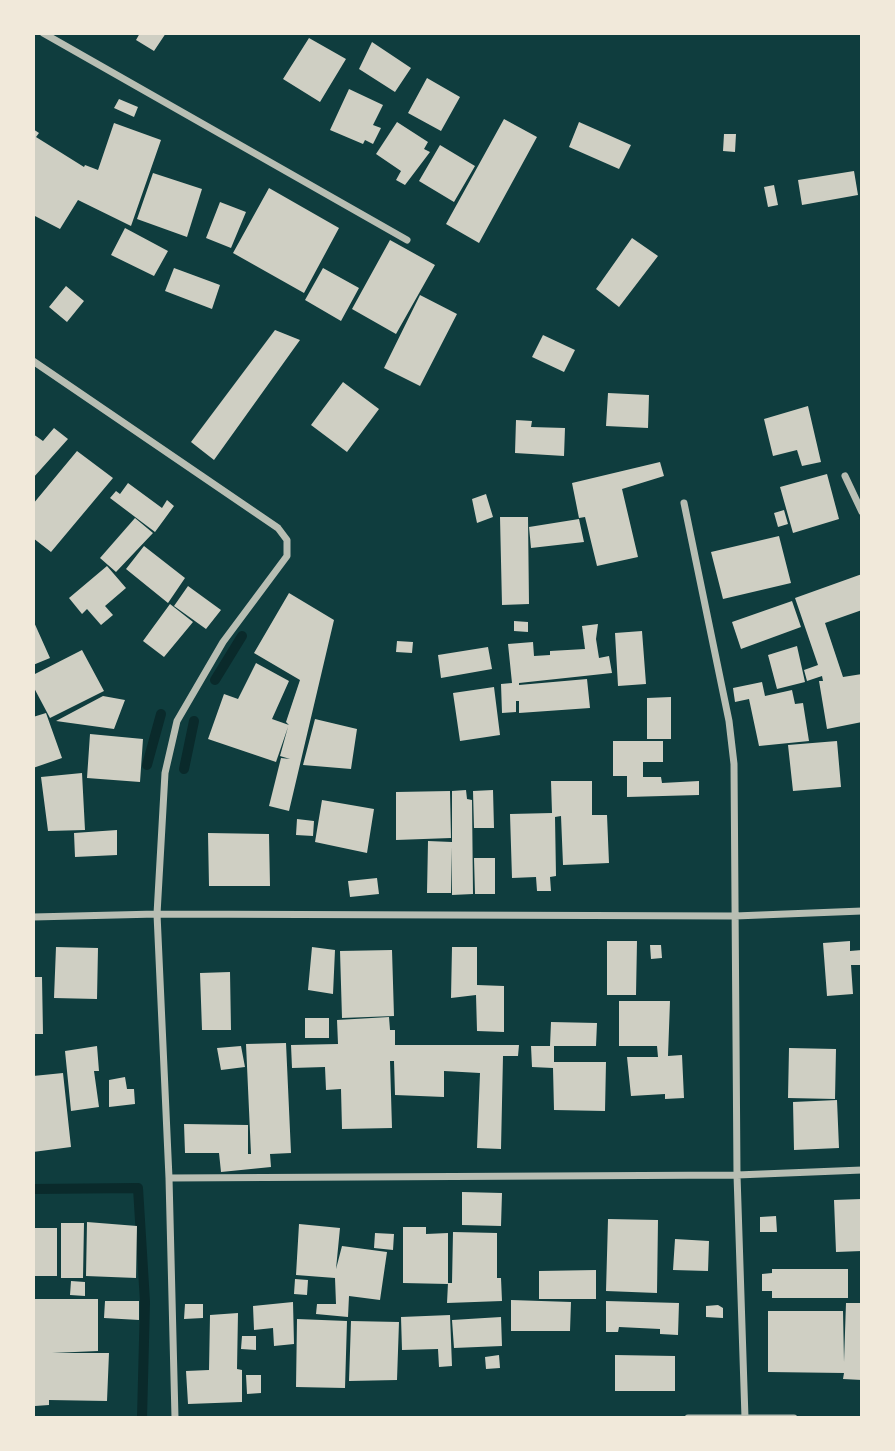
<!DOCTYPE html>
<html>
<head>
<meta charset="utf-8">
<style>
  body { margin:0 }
  #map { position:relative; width:895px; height:1451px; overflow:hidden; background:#0f3d3e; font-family:Karla,sans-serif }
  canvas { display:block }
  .frame { position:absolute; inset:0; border:35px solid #f1e9da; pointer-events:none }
</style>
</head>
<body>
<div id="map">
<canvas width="895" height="1451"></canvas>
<div class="frame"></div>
</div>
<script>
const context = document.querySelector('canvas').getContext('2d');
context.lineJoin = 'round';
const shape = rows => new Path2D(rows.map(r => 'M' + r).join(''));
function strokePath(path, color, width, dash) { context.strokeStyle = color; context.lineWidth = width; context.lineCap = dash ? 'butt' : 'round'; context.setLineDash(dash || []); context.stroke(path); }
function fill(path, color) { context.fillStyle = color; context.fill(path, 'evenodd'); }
const stream = shape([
  [215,680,242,636],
  [147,765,161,714],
  [184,769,194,721],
  [33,1189,138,1188,145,1302,142,1418]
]);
const building = shape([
  [140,33,166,33,154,51,136,40],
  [309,38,346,59,320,102,283,79],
  [372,42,411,68,395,92,359,69],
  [427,78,460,97,441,131,408,113],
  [349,89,383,105,373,125,381,128,373,144,365,140,363,144,330,130],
  [119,99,138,107,134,117,114,108],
  [504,119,537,137,479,243,446,224],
  [397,122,428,142,424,149,430,152,405,185,396,180,401,171,376,154],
  [579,122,631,145,619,169,569,147],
  [114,123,161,140,131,226,78,200,60,229,33,215,33,129,39,133,36,137,84,167,85,165,98,170],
  [724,134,736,134,735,152,723,151],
  [440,145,475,166,454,202,419,181],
  [854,171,858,195,802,205,798,180],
  [153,173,202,189,187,237,137,219],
  [774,185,778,205,768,207,764,187],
  [269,188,339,228,304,293,233,253],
  [220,202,246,212,231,248,206,238],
  [125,228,168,251,154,276,111,255],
  [632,238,658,256,619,307,596,289],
  [390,240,435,265,396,334,352,309],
  [174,268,220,285,212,309,165,291],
  [323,268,359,288,341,321,305,300],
  [66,286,84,301,67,322,49,307],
  [420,295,457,314,420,386,384,368],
  [275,330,300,340,214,460,191,442],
  [543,335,575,350,564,372,532,357],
  [343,382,379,409,347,452,311,425],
  [608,393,649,395,648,428,606,426],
  [808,406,821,462,802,466,797,450,773,456,764,419],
  [516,420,532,421,531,427,565,428,564,456,515,453],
  [54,428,68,439,33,478,33,434,43,441],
  [77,451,113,478,51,552,33,538,33,504],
  [660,462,664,476,622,489,638,557,597,566,585,517,579,518,572,483],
  [827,474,839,519,793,533,780,487],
  [128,483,162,508,167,500,174,506,155,532,110,498,116,491,120,494],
  [486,494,493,517,477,523,472,499],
  [784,510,788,524,778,527,774,513],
  [500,517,528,517,529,604,502,605],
  [135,518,153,533,116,572,100,558],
  [579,519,584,542,531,548,529,527],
  [779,536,791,583,723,599,711,552],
  [144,546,185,578,168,603,126,569],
  [107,566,126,588,105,606,113,615,101,625,87,609,82,614,69,598],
  [862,574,862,610,825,623,843,677,862,674,862,722,827,729,819,681,823,681,822,676,807,681,804,670,818,665,795,598],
  [188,586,221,610,206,629,174,606],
  [289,593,334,620,289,811,269,806,281,758,290,759,280,756,288,727,276,762,208,739,224,694,238,699,256,663,289,681,272,719,289,725,286,722,300,680,254,653],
  [792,601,801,627,741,649,732,622],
  [170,604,193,622,164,657,143,641],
  [33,620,50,658,33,665],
  [514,621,528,622,528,632,514,631],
  [598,624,596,639,599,658,609,656,612,673,519,683,519,685,587,679,590,708,519,713,519,701,516,701,516,712,502,713,501,684,512,683,508,644,533,642,534,656,550,655,550,651,585,649,582,626],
  [642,631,646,684,618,686,615,633],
  [397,641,413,642,412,653,396,652],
  [797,646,805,682,777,689,768,655],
  [488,647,492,669,441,678,438,655],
  [82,650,104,691,50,718,33,686,33,675],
  [762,682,765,696,792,690,795,704,803,703,809,741,759,746,749,699,735,702,733,688],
  [494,687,500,735,460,741,453,693],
  [103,696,125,700,114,729,56,721],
  [671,697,671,739,647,739,647,698],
  [46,713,62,758,33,768,33,717],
  [315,719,357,729,351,769,303,765],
  [90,734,143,739,140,782,87,778],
  [613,741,663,741,663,762,643,762,643,777,661,777,662,783,699,781,699,795,627,797,627,776,613,776],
  [837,741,841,787,793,791,788,745],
  [82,773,85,830,48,831,41,777],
  [551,781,592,781,592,815,607,815,609,863,563,865,561,816,555,817,556,876,550,877,551,891,537,891,536,877,512,878,510,814,552,813],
  [466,790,467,799,472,800,473,894,452,895,452,847,451,893,427,893,428,841,452,842,452,791],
  [493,790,494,828,474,828,473,791],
  [450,791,451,838,396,840,396,792],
  [322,800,374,809,367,853,315,842],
  [297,819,314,821,313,836,296,835],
  [117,830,117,855,75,857,74,833],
  [208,833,269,834,270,886,209,886],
  [474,858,495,858,495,894,475,894],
  [377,878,379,894,350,897,348,881],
  [607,941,637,941,636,995,607,995],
  [850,941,850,951,862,950,862,965,851,965,853,994,827,996,823,943],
  [650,945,661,945,662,958,651,959],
  [56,947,98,948,97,999,54,998],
  [312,947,335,950,333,994,308,990],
  [452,947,477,947,477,985,504,986,504,1032,477,1031,476,995,451,998],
  [392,950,394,1016,342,1018,340,951],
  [230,972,231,1030,202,1030,200,973],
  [33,977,42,977,43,1034,33,1034],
  [619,1001,670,1001,668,1056,682,1055,684,1098,665,1099,665,1094,631,1096,627,1057,658,1057,657,1046,619,1046],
  [389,1017,390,1030,395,1030,395,1045,519,1045,518,1056,503,1056,501,1149,477,1148,480,1073,444,1071,444,1097,395,1095,394,1061,390,1061,392,1128,342,1129,341,1089,326,1090,325,1067,292,1068,291,1045,338,1044,337,1020],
  [305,1018,329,1018,329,1038,305,1038],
  [551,1022,597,1023,596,1046,554,1046,554,1062,606,1062,605,1111,554,1110,553,1068,532,1067,531,1046,550,1046],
  [286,1043,291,1153,270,1154,271,1167,221,1172,219,1153,185,1153,184,1124,248,1125,248,1154,251,1154,246,1044],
  [97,1046,99,1071,94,1071,99,1107,71,1111,65,1051],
  [241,1046,245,1067,221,1070,217,1048],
  [789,1048,836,1049,835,1099,788,1098],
  [63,1073,71,1147,33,1152,33,1076],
  [125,1077,127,1089,134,1089,135,1104,109,1107,109,1080],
  [837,1100,839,1148,794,1150,793,1102],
  [462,1192,502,1193,501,1226,462,1225],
  [862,1199,862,1251,836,1252,834,1200],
  [776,1216,777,1232,760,1232,760,1217],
  [608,1219,658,1220,657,1293,606,1291],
  [87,1222,137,1226,136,1278,86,1276],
  [61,1223,84,1223,83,1278,61,1278],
  [299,1224,340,1228,336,1269,342,1246,387,1252,380,1300,349,1296,348,1317,316,1314,317,1304,336,1304,335,1278,296,1275],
  [403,1227,426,1227,426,1234,448,1233,448,1284,403,1283],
  [33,1228,57,1228,57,1276,33,1276],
  [453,1232,497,1233,497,1278,501,1278,502,1301,447,1303,448,1283,452,1283],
  [375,1233,394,1234,393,1250,374,1248],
  [675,1239,709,1241,708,1271,673,1270],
  [772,1269,848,1269,848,1298,772,1298,772,1291,762,1291,762,1274,772,1273],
  [596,1270,596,1299,539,1299,539,1271],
  [295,1279,308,1280,307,1295,294,1294],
  [71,1281,85,1282,85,1296,70,1295],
  [34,1299,98,1299,98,1351,52,1353,109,1353,107,1401,49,1400,49,1405,35,1406],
  [511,1300,571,1302,570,1331,511,1331],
  [105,1301,139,1301,139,1320,104,1318],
  [606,1301,679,1303,678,1335,660,1334,660,1329,619,1327,618,1332,606,1332],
  [293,1302,294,1344,274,1346,273,1328,254,1330,253,1306],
  [846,1303,862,1303,862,1380,843,1379,844,1373,768,1372,768,1311,843,1311,844,1362],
  [185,1304,203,1304,203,1318,184,1319],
  [718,1305,723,1308,723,1318,706,1317,706,1306],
  [238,1313,237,1369,242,1370,242,1402,188,1404,186,1371,209,1370,210,1315],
  [450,1315,452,1366,439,1367,438,1349,402,1350,401,1317],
  [501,1317,502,1346,454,1348,452,1320],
  [297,1319,347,1321,345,1388,296,1387],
  [351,1321,399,1322,397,1380,349,1381],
  [242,1336,256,1336,256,1350,241,1349],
  [499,1355,500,1368,486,1369,485,1357],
  [615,1355,675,1356,675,1391,615,1391],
  [246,1375,261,1375,261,1393,247,1394]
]);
const minor = shape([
  [43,33,407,240],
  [33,361,278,528,287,540,287,556,223,642,177,721,165,773,157,914,169,1178,175,1418],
  [845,476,862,512],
  [684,503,729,721,734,764,737,1175,745,1418],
  [33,917,157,914,735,916,862,911],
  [169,1178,737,1175,862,1170],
  [688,1418,794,1418]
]);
strokePath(stream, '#0a2a2b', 10);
fill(building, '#cfcfc3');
strokePath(minor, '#b8beb3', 7);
</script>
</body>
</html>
